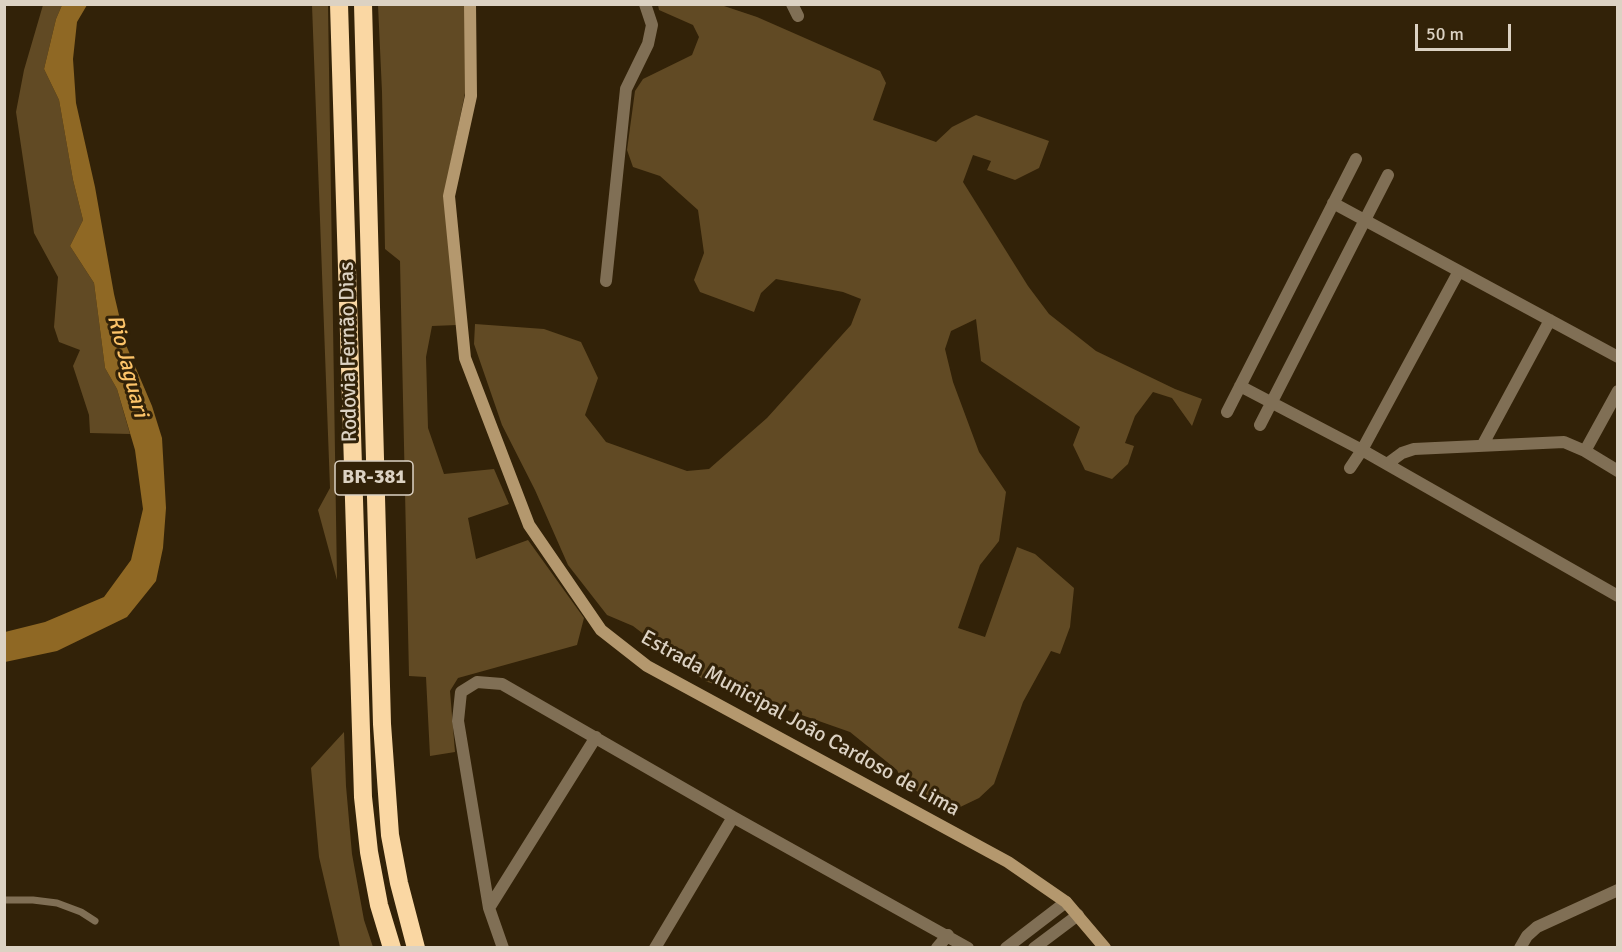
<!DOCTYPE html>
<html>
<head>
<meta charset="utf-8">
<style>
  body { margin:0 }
  #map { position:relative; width:1622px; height:952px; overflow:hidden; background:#322208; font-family:Signika,sans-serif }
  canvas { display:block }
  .frame { position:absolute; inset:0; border:6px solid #dcd2c3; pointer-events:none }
  .scale { position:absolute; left:1415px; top:24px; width:96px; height:27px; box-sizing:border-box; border:3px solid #dcd2c3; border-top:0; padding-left:8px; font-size:18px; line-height:21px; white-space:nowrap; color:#dcd2c3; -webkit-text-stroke:4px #322208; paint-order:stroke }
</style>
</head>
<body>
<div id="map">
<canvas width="1622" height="952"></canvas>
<div class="frame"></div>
<div class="scale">50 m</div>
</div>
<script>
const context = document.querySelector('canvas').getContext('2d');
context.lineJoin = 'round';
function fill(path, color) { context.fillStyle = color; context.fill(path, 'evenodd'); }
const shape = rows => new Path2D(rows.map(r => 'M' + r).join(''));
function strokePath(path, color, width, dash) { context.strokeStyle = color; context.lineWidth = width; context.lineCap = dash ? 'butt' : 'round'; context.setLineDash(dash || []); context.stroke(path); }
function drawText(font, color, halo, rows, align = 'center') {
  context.font = font + ' Signika,sans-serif'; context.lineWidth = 6; context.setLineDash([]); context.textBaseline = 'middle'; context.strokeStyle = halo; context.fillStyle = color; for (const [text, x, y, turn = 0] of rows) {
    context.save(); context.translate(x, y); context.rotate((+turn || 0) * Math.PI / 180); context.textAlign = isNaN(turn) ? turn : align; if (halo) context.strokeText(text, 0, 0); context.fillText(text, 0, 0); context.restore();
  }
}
const green = shape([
  [43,5,62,5,56,19,44,69,59,100,73,180,83,220,70,246,94,283,105,368,117,389,130,434,90,433,89,415,73,366,80,350,59,342,54,327,58,277,34,233,16,112,24,70],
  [312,5,328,5,337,580,318,510,330,488],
  [378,5,465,5,465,93,444,196,457,325,432,326,426,357,428,428,444,474,494,469,509,504,468,518,476,559,528,540,584,618,577,645,458,678,450,691,455,752,430,756,426,677,409,676,400,261,385,249,382,92],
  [658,5,721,5,757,17,880,71,886,83,873,120,936,142,952,127,976,115,1049,141,1039,168,1015,180,987,170,991,161,973,155,963,182,1028,286,1049,314,1096,351,1175,389,1202,399,1192,426,1172,398,1153,392,1135,416,1125,443,1134,446,1128,464,1112,479,1085,470,1073,445,1080,427,981,361,976,319,951,331,945,349,953,382,979,452,1006,492,999,541,980,565,958,628,985,637,1017,547,1035,554,1074,588,1070,627,1060,654,1051,651,1023,702,994,784,979,798,954,810,936,804,903,782,897,770,850,732,705,681,633,626,607,615,568,565,535,490,502,425,474,344,475,324,544,329,581,342,598,378,585,415,606,442,687,471,709,469,767,418,851,325,861,299,843,292,776,279,761,293,754,312,700,292,694,280,704,253,698,210,660,176,633,167,627,150,635,91,643,79,692,55,699,37,693,25,659,10],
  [344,732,346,786,352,854,364,920,373,947,340,947,319,857,311,768]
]);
const water = shape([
  [62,5,87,5,77,22,73,59,76,103,95,187,114,294,126,345,152,406,162,438,166,508,163,548,156,581,127,617,57,651,5,662,5,632,45,622,104,597,131,560,143,509,135,450,117,389,105,368,94,283,70,246,83,220,73,180,59,100,44,69,56,19]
]);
const lane = shape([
  [4,900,33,900,57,903,81,912,95,921]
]);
const street = shape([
  [792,4,798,16],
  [1333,203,1618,357],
  [606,281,626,89,648,44,652,25,645,4],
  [1240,386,1362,450,1618,596],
  [1227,412,1356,159],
  [1260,425,1388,175],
  [1482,446,1550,320],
  [1585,451,1618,391],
  [1387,464,1402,453,1414,449,1564,442,1585,451,1618,471],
  [1350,468,1362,450,1459,271],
  [489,908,596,737],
  [503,948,489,908,458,721,461,692,477,682,502,684,733,817,968,948],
  [655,948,733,817],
  [937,948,948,935],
  [1006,948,1066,902],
  [1034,948,1078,915],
  [1520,948,1527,936,1537,927,1618,890]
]);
const secondary = shape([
  [470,4,471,96,449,196,465,358,529,525,601,630,647,666,1008,862,1066,902,1105,948]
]);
const highway = shape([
  [339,4,363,797,369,852,379,905,392,948],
  [363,4,382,724,390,835,399,883,416,948]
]);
const shields = [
  [374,478,78]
];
const shieldNames = [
  ["BR-381",374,478]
];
const streetNames = [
  ["Rodovia Fernão Dias",349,352,-91],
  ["Estrada Municipal João Cardoso de Lima",800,724,29]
];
const waterNames = [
  ["Rio Jaguari",127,366,75]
];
fill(green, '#614a24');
fill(water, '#8f6824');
strokePath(lane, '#806f55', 7);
strokePath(street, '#806f55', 12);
strokePath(secondary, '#b4986e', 12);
strokePath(highway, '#fad7a3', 18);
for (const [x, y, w] of shields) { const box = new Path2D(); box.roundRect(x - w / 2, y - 17, w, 34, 4.5); context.fillStyle = '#322208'; context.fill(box); strokePath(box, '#dcd2c3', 1.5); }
drawText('bold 20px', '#dcd2c3', null, shieldNames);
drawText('21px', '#dcd2c3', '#322208', streetNames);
drawText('italic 22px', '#fdc469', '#322208', waterNames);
</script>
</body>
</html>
